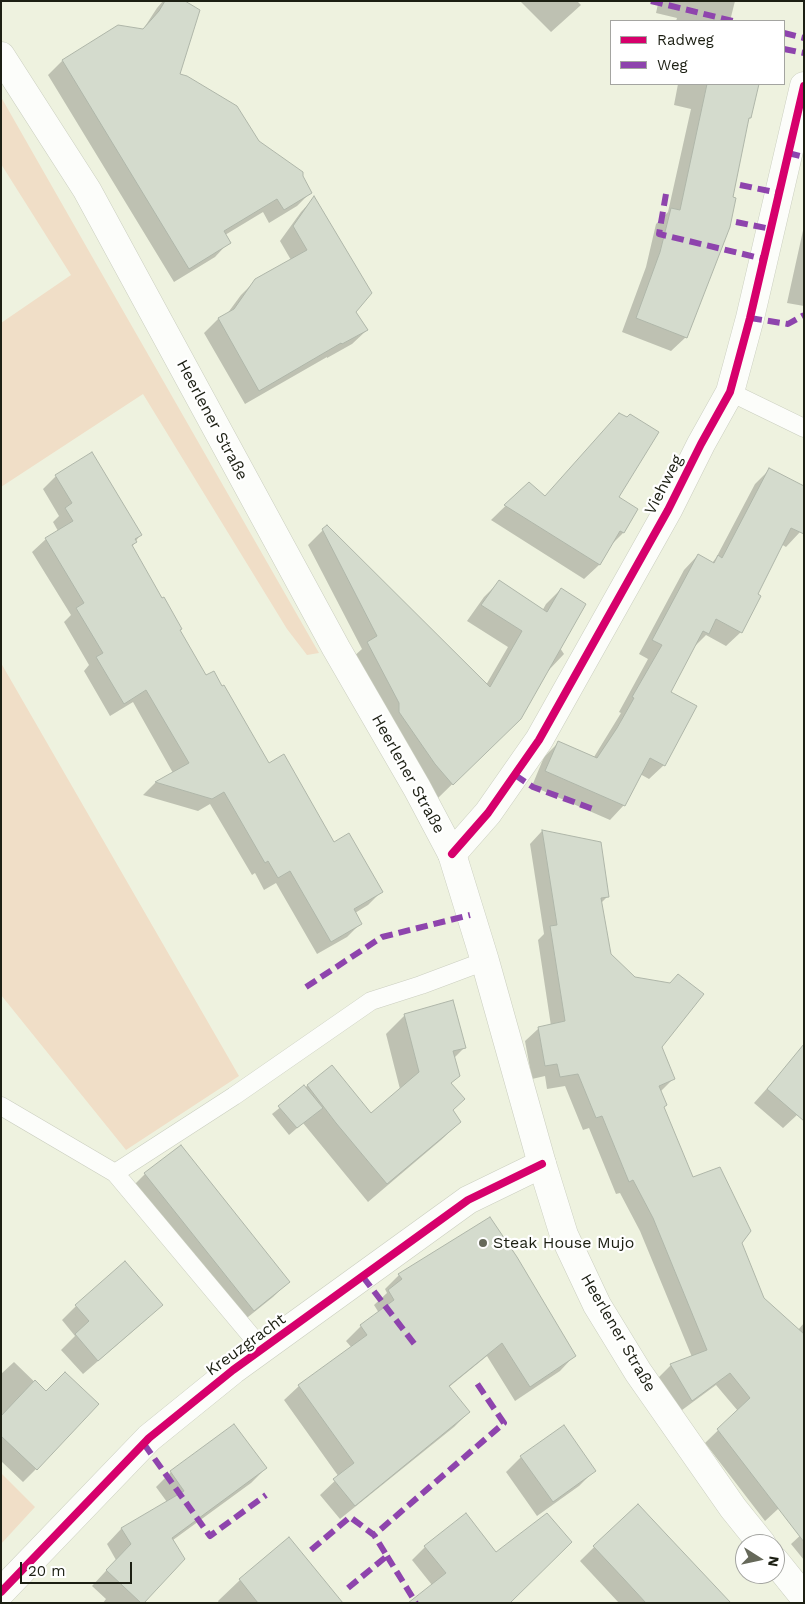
<!DOCTYPE html>
<html>
<head>
<meta charset="utf-8">
<style>
  body { margin:0 }
  #map { position:relative; width:805px; height:1604px; overflow:hidden; background:#eef2df; font-family:"Work Sans",sans-serif }
  canvas { display:block }
  .frame { position:absolute; inset:0; border:2px solid #1c1f13; pointer-events:none }
  .legend { position:absolute; left:610px; top:20px; width:175px; height:65px; box-sizing:border-box; background:#fff; border:1px solid #a4a5a1; margin:0; padding:6px 9px; list-style:none; font-size:15px; color:#1c1f13 }
  .legend li { display:flex; align-items:center; gap:10px; height:25px }
  .legend b { width:25px; border:1px solid #a4a5a1 }
  .north { position:absolute; left:735px; top:1534px; width:50px; height:50px; box-sizing:border-box; background:#fff; border:1px solid #a4a5a1; border-radius:50%; rotate:100deg; font-size:14px; font-weight:700; line-height:20px; text-align:center; color:#1c1f13 }
  .north::after { content:''; display:block; margin:auto; width:18px; height:22px; background:#66695a; clip-path:polygon(50% 0,100% 100%,50% 72%,0 100%) }
  .scale { position:absolute; left:20px; top:1562px; width:112px; height:22px; box-sizing:border-box; border:2px solid #1c1f13; border-top:0; padding-left:6px; font-size:15px; line-height:18px; white-space:nowrap; color:#1c1f13; -webkit-text-stroke:4px #fff; paint-order:stroke }
</style>
</head>
<body>
<div id="map">
<canvas width="805" height="1604"></canvas>
<div class="frame"></div>
<ul class="legend">
<li><b style="height:6px;background:#d6006c"></b>Radweg</li>
<li><b style="height:6px;background:#8e44ad"></b>Weg</li>
</ul>
<div class="north">N</div>
<div class="scale">20 m</div>
</div>
<script>
const context = document.querySelector('canvas').getContext('2d');
context.lineJoin = 'round';
function fill(path, color) { context.fillStyle = color; context.fill(path, 'evenodd'); }
const shape = rows => new Path2D(rows.map(r => 'M' + r).join(''));
function strokePath(path, color, width, dash) { context.strokeStyle = color; context.lineWidth = width; context.lineCap = dash ? 'butt' : 'round'; context.setLineDash(dash || []); context.stroke(path); }
function drawText(font, color, halo, rows, align = 'center') {
  context.font = font + ' "Work Sans",sans-serif'; context.lineWidth = 4.5; context.setLineDash([]); context.textBaseline = 'middle'; context.strokeStyle = halo; context.fillStyle = color; for (const [text, x, y, turn = 0] of rows) {
    context.save(); context.translate(x, y); context.rotate((+turn || 0) * Math.PI / 180); context.textAlign = isNaN(turn) ? turn : align; if (halo) context.strokeText(text, 0, 0); context.fillText(text, 0, 0); context.restore();
  }
}
const green = shape([
  [1,97,94,260,319,653,307,655,287,629,143,394,1,487,1,323,71,275,1,164],
  [1,663,239,1076,126,1150,1,995],
  [1,1473,35,1507,1,1544]
]);
const shadow = shape([
  [163,1,184,1,178,75,258,142,311,192,297,206,269,223,263,212,225,235,229,242,215,257,174,282,48,75,62,61,118,26,142,31,157,8],
  [520,1,577,1,581,5,551,32],
  [645,1,735,1,730,21,676,21,677,18,656,13,658,4],
  [678,84,757,84,750,118,747,120,732,198,686,337,671,351,622,332,646,267,656,224,668,212,691,109,674,105],
  [314,198,354,312,367,330,352,344,327,358,327,357,245,404,204,333,218,319,227,314,241,295,256,280,291,260,280,241,301,212],
  [804,226,804,306,787,303],
  [770,469,800,532,786,547,781,544,756,595,741,632,726,646,706,635,693,648,669,692,664,765,649,779,640,774,624,805,610,820,532,786,544,757,559,742,594,757,621,713,619,712,648,659,639,654,684,570,698,555,712,563,716,558,755,484],
  [56,476,140,535,132,547,206,677,268,765,334,844,381,892,368,905,355,913,360,924,347,937,317,954,276,883,264,890,255,873,252,875,210,804,198,811,143,795,155,783,173,773,133,702,110,716,84,671,89,665,64,622,71,615,32,552,46,539,58,531,53,522,59,516,43,489],
  [529,483,545,497,636,509,623,533,610,546,599,565,584,579,491,520],
  [323,530,486,685,508,647,467,621,484,597,499,582,537,620,546,604,561,589,560,648,564,654,547,672,520,718,437,799,352,658,362,649,308,545],
  [542,831,608,896,601,903,609,955,661,1047,673,1079,660,1092,663,1108,692,1178,741,1243,763,1298,798,1330,804,1323,804,1476,778,1509,765,1521,705,1443,738,1411,716,1385,678,1413,658,1378,671,1365,692,1357,640,1231,620,1193,616,1194,589,1128,583,1130,565,1086,547,1089,545,1076,532,1079,525,1041,538,1029,551,1026,538,940,544,934,530,844],
  [405,1015,465,1047,454,1058,450,1084,452,1111,460,1122,441,1140,368,1202,303,1123,289,1135,272,1114,332,1066,370,1115,400,1089,386,1034],
  [786,1067,797,1115,783,1128,754,1103],
  [180,1146,288,1282,273,1297,238,1325,129,1190,145,1174],
  [399,1275,574,1356,560,1371,515,1401,487,1356,449,1387,469,1412,454,1427,340,1519,320,1495,339,1477,284,1400,299,1386,352,1348,346,1341,361,1326,379,1313,374,1305,387,1293,385,1289],
  [76,1306,147,1319,83,1374,61,1350,75,1336,62,1320],
  [14,1362,46,1393,36,1469,23,1482,1,1461,1,1374],
  [563,1427,594,1471,579,1486,537,1516,506,1472,521,1457],
  [266,1468,251,1483,173,1540,143,1603,103,1603,106,1599,92,1586,116,1560,107,1544,121,1529,167,1502,156,1487,171,1472],
  [637,1505,730,1603,619,1603,580,1561],
  [804,1532,804,1560,791,1544],
  [571,1542,432,1585,412,1560,425,1547,496,1553],
  [240,1580,342,1603,219,1603,218,1601]
]);
const building = shape([
  [165,1,185,1,200,10,180,74,187,76,237,106,259,141,303,172,303,176,312,193,284,210,277,199,224,231,231,243,189,269,62,60,118,25,143,29,159,11,165,1],
  [707,84,759,84,751,118,749,118,733,197,736,198,730,227,687,338,636,318,660,252,671,208,680,210,707,84],
  [314,196,372,293,356,312,368,330,342,344,341,343,259,391,218,318,234,309,255,279,307,250,293,226,314,196],
  [619,413,627,417,630,414,659,432,619,497,638,509,624,533,620,531,600,565,504,505,529,482,545,496,619,413],
  [92,452,142,535,135,539,137,542,132,545,162,598,164,597,182,629,180,630,206,675,214,671,222,686,224,685,269,763,284,754,334,842,349,833,383,892,354,909,362,924,331,942,290,871,278,878,268,861,265,863,224,792,212,799,155,782,189,763,146,690,124,704,96,657,103,653,76,608,84,603,45,538,73,521,65,508,72,503,55,475,92,452],
  [769,468,804,486,804,534,791,528,758,594,761,596,742,633,716,619,709,634,703,631,671,692,697,706,665,766,650,758,625,806,545,771,558,741,597,758,617,728,634,698,632,697,662,645,652,640,698,554,714,563,718,555,722,558,769,468],
  [327,525,490,687,522,631,481,605,499,580,547,612,561,588,586,604,521,719,453,785,435,764,399,712,399,703,367,642,377,636,322,529,327,525],
  [542,830,601,842,609,897,601,898,611,954,635,977,670,983,678,974,704,994,662,1047,675,1079,659,1086,667,1105,664,1107,693,1177,720,1167,751,1231,742,1243,764,1298,804,1334,804,1542,717,1429,750,1398,730,1373,692,1401,670,1364,707,1350,653,1218,633,1180,629,1182,602,1116,596,1118,578,1074,560,1077,557,1064,545,1066,538,1027,565,1021,550,926,557,925,542,830],
  [453,1000,466,1048,453,1051,460,1076,451,1083,465,1099,453,1110,461,1122,387,1184,336,1123,307,1085,332,1065,371,1113,419,1072,404,1014,453,1000],
  [804,1044,804,1121,767,1089,804,1044],
  [304,1085,323,1108,297,1128,278,1106,304,1085],
  [181,1145,290,1282,254,1311,144,1173,181,1145],
  [490,1217,517,1257,576,1356,530,1387,502,1343,449,1386,470,1412,355,1506,333,1479,354,1463,298,1385,367,1335,360,1325,394,1300,388,1290,402,1279,398,1274,490,1217],
  [125,1261,163,1305,98,1361,75,1334,89,1321,75,1305,125,1261],
  [65,1372,99,1404,37,1470,1,1436,1,1416,35,1380,46,1391,65,1372],
  [234,1424,267,1468,172,1538,185,1559,144,1603,141,1603,106,1570,131,1544,121,1528,184,1491,170,1471,234,1424],
  [564,1425,596,1471,553,1502,520,1456,564,1425],
  [638,1504,667,1535,731,1603,646,1603,623,1578,593,1546,638,1504],
  [466,1513,496,1552,547,1513,572,1542,510,1603,408,1603,446,1573,424,1546,466,1513],
  [289,1537,343,1603,258,1603,239,1579,289,1537]
]);
const lane = shape([
  [730,392,804,428],
  [1,1106,115,1173,263,1350],
  [115,1173,234,1096,371,1001,421,985,485,961]
]);
const street = shape([
  [452,854,488,813,539,740,668,510,701,444,730,392,750,318,804,86],
  [1,1592,149,1438,233,1370,468,1200,542,1164]
]);
const secondary = shape([
  [1,56,87,190,336,648,417,788,452,854,485,961,542,1164,564,1235,597,1305,638,1372,733,1508,762,1544],
  [775,1561,804,1597]
]);
const quiet = shape([
  [651,1,733,21],
  [784,33,804,38],
  [784,49,804,53],
  [788,153,804,157],
  [740,185,779,193],
  [666,194,659,234,764,259],
  [736,222,771,229],
  [750,318,788,324,804,315],
  [515,775,533,787,593,809],
  [306,987,382,937,470,915],
  [363,1277,416,1346],
  [144,1444,210,1536,266,1495],
  [311,1550,350,1517,374,1535,504,1423,474,1379],
  [387,1556,416,1603],
  [348,1588,387,1556,374,1535]
]);
const cycleway = shape([
  [452,854,488,813,539,740,668,510,701,444,730,392,750,318,804,86],
  [1,1592,149,1438,233,1370,468,1200,542,1164]
]);
const markers = [
  [483,1243,5,"#66695a"]
];
const streetNames = [
  ["Heerlener Straße",212,420,62],
  ["Viehweg",664,485,-63],
  ["Heerlener Straße",408,774,61],
  ["Heerlener Straße",618,1333,60],
  ["Kreuzgracht",246,1345,-36]
];
const poiNames = [
  ["Steak House Mujo",493,1243]
];
fill(green, '#f0dec7');
fill(shadow, '#0003');
fill(building, '#d4dbcd');
strokePath(building, '#afb6a9', 1);
strokePath(lane, '#cacebf', 19);
strokePath(street, '#cacebf', 29);
strokePath(secondary, '#cacebf', 29);
strokePath(lane, '#fcfdfa', 18);
strokePath(street, '#fcfdfa', 28);
strokePath(secondary, '#fcfdfa', 28);
strokePath(quiet, '#8e44ad', 6, [12, 6]);
strokePath(cycleway, '#d6006c', 8);
for (const [x, y, r, color] of markers) { const dot = new Path2D(); dot.arc(x, y, r, 0, 2 * Math.PI); context.fillStyle = color; context.fill(dot); strokePath(dot, '#fff', 2); }
drawText('16px', '#1c1f13', '#fff', streetNames);
drawText('16px', '#1c1f13', '#fff', poiNames, 'left');
</script>
</body>
</html>
